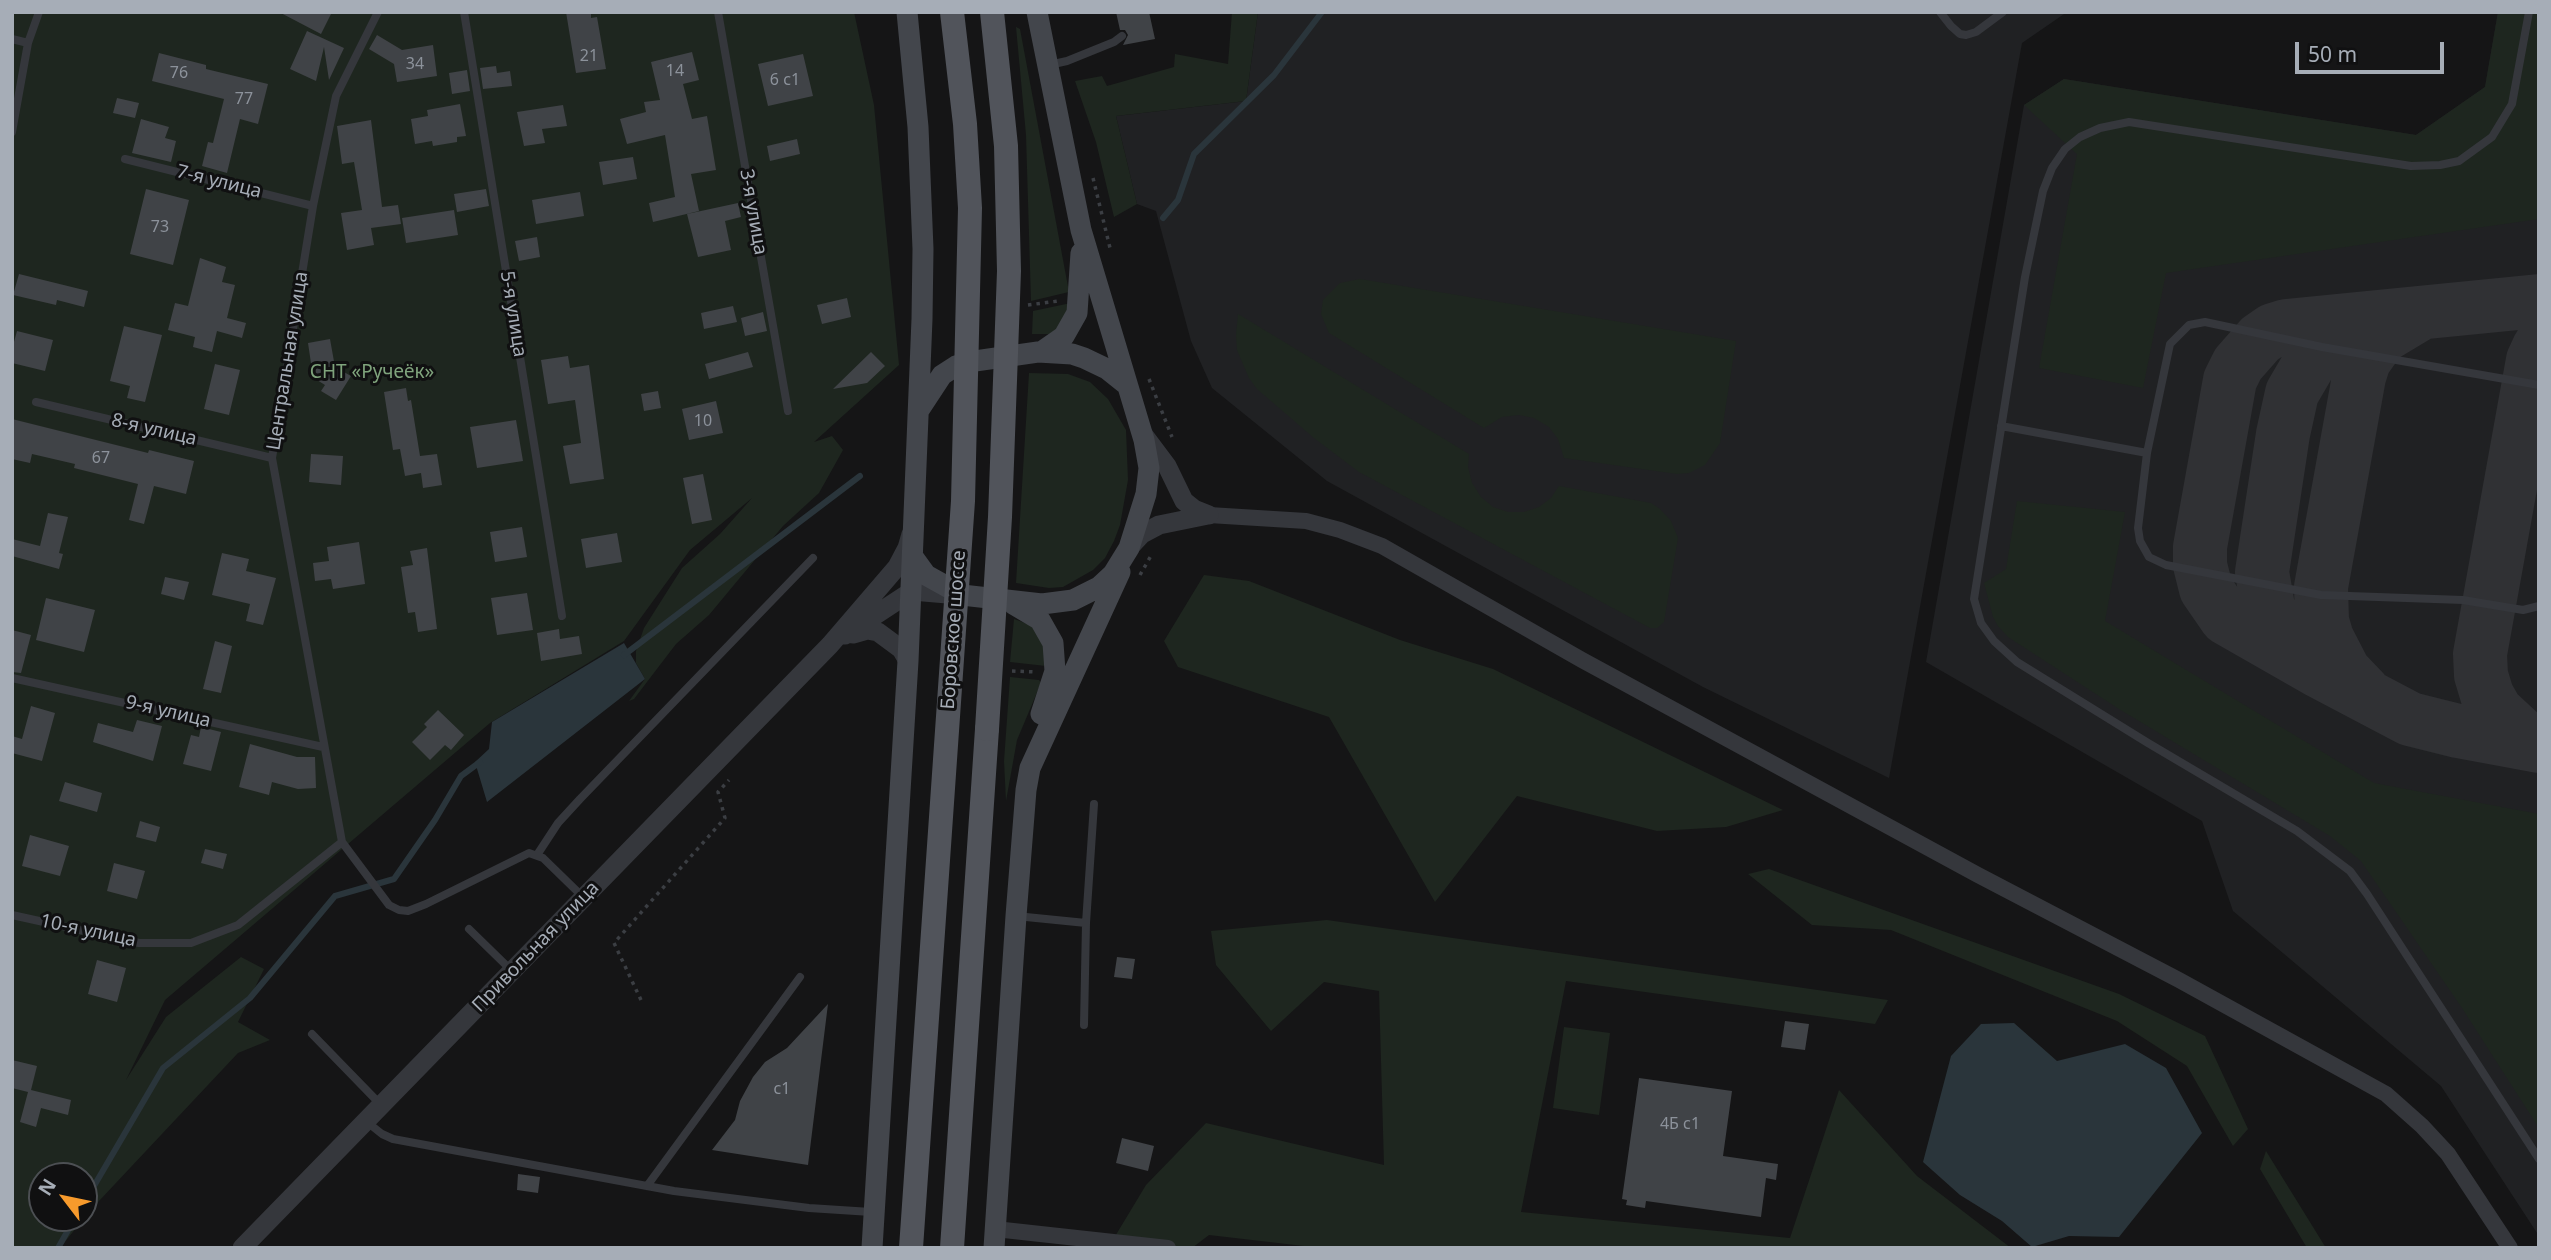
<!DOCTYPE html>
<html>
<head>
<meta charset="utf-8">
<style>
  body { margin:0 }
  #map { position:relative; width:2551px; height:1260px; overflow:hidden; background:#151516; font-family:"Noto Sans",sans-serif }
  canvas { display:block }
  .frame { position:absolute; inset:0; border:14px solid #a6adb7; pointer-events:none }
  .north { position:absolute; left:28px; top:1162px; width:70px; height:70px; box-sizing:border-box; background:#101011; border:2px solid #4c4f53; border-radius:50%; rotate:302deg; font-size:19px; font-weight:700; line-height:28px; text-align:center; color:#a6adb7 }
  .north::after { content:''; display:block; margin:auto; width:24px; height:32px; background:#f79a2c; clip-path:polygon(50% 0,100% 100%,50% 72%,0 100%) }
  .scale { position:absolute; left:2295px; top:42px; width:149px; height:32px; box-sizing:border-box; border:4px solid #a6adb7; border-top:0; padding-left:9px; font-size:21px; line-height:24px; white-space:nowrap; color:#a6adb7; -webkit-text-stroke:5px #101011; paint-order:stroke }
</style>
</head>
<body>
<div id="map">
<canvas width="2551" height="1260"></canvas>
<div class="frame"></div>
<div class="north">N</div>
<div class="scale">50 m</div>
</div>
<script>
const context = document.querySelector('canvas').getContext('2d');
context.lineJoin = 'round';
function fill(path, color) { context.fillStyle = color; context.fill(path, 'evenodd'); }
const shape = rows => new Path2D(rows.map(r => 'M' + r).join(''));
function strokePath(path, color, width, dash) { context.strokeStyle = color; context.lineWidth = width; context.lineCap = dash ? 'butt' : 'round'; context.setLineDash(dash || []); context.stroke(path); }
function drawText(font, color, halo, rows, align = 'center') {
  context.font = font + ' "Noto Sans",sans-serif'; context.lineWidth = 6; context.setLineDash([]); context.textBaseline = 'middle'; context.strokeStyle = halo; context.fillStyle = color; for (const [text, x, y, turn = 0] of rows) {
    context.save(); context.translate(x, y); context.rotate((+turn || 0) * Math.PI / 180); context.textAlign = isNaN(turn) ? turn : align; if (halo) context.strokeText(text, 0, 0); context.fillText(text, 0, 0); context.restore();
  }
}
const built = shape([
  [1258,12,2067,12,2022,43,1889,778,1703,687,1327,481,1212,388,1191,341,1156,211,1137,204,1116,116,1246,101],
  [2498,12,2539,12,2539,1236,2441,1086,2233,911,2202,821,1926,662,2024,105,2064,79,2416,135,2485,87]
]);
const green = shape([
  [12,12,854,12,874,105,899,365,814,442,832,436,843,450,819,493,783,526,709,615,676,644,634,699,629,701,645,679,636,663,636,651,644,628,682,568,720,534,752,498,690,550,624,641,490,723,165,1000,126,1080,166,1017,241,957,264,969,238,1022,270,1040,238,1053,84,1217,84,1176,42,1176,42,1218,84,1218,60,1248,12,1248],
  [1232,12,1258,12,1246,101,1116,116,1137,204,1114,217,1096,142,1075,81,1102,76,1107,86,1174,67,1175,54,1228,64],
  [2498,12,2539,12,2539,219,2166,273,2143,388,2039,368,2077,154,2024,105,2064,79,2416,135,2485,87],
  [1016,27,1020,29,1069,292,1031,301,1026,135],
  [1360,279,1736,341,1720,443,1705,465,1689,473,1677,474,1564,458,1558,439,1549,427,1534,418,1519,415,1502,417,1484,428,1329,333,1321,314,1323,300,1340,283],
  [1071,303,1058,329,1049,334,1032,334,1033,311],
  [1238,314,1469,454,1468,467,1472,483,1481,497,1493,507,1508,512,1524,512,1539,507,1551,498,1559,486,1651,503,1660,509,1671,521,1678,538,1664,622,1657,628,1650,628,1359,472,1314,438,1257,389,1249,378,1237,350,1236,335],
  [1029,373,1068,374,1090,382,1108,399,1126,430,1128,480,1120,525,1114,541,1105,558,1093,570,1063,587,1049,588,1016,583],
  [2017,501,2125,512,2105,621,2374,783,2539,814,2539,1128,2462,1008,2361,861,2330,836,2119,709,2008,637,1998,626,1993,617,1984,583,2006,569],
  [1204,575,1249,581,1400,640,1493,669,1783,810,1726,827,1657,831,1517,796,1435,902,1329,717,1178,667,1164,641],
  [1014,619,1031,625,1044,639,1046,666,1010,662],
  [1010,677,1039,680,1041,683,1017,740,1006,801,1004,761],
  [1769,869,2119,994,2205,1036,2248,1129,2233,1146,2187,1066,2117,1021,1891,930,1812,925,1748,874],
  [1327,920,1888,1000,1875,1024,1566,981,1521,1212,1790,1238,1839,1090,1917,1176,2011,1248,1321,1248,1209,1235,1192,1248,1108,1248,1146,1185,1206,1123,1384,1165,1379,991,1324,982,1271,1031,1216,965,1211,931],
  [1564,1027,1610,1033,1599,1115,1553,1108],
  [2266,1151,2326,1248,2307,1248,2260,1169]
]);
const water = shape([
  [624,643,645,679,487,802,475,762,489,749,492,722],
  [2014,1023,2057,1061,2125,1044,2166,1068,2202,1133,2119,1237,2069,1236,2032,1247,2002,1221,1960,1195,1923,1162,1951,1056,1981,1024]
]);
const stream = shape([
  [1163,218,1178,200,1194,154,1274,75,1322,12],
  [624,655,860,476],
  [84,1203,163,1068,250,998,335,896,394,879,435,820,461,776,480,762],
  [58,1248,75,1218]
]);
const taxiway = shape([
  [2539,301,2286,326,2273,330,2260,339,2238,364,2230,380,2200,547,2200,565,2206,589,2226,618,2317,670,2410,719,2458,731,2539,746],
  [2539,347,2533,360,2480,654,2481,675,2487,695,2496,711,2524,737,2539,743],
  [2305,661,2286,641,2276,626,2268,607,2262,572,2283,434,2292,393,2316,352,2328,340,2368,318],
  [2364,692,2344,671,2327,638,2322,621,2321,587,2359,377,2364,361,2381,337,2421,313]
]);
const building = shape([
  [279,12,332,12,321,34],
  [566,12,591,12,591,18,597,17,606,69,576,73],
  [1116,12,1149,12,1155,39,1123,45,1128,35,1125,30,1120,30],
  [307,31,344,48,329,80,324,47,316,81,290,69],
  [377,35,402,50,433,45,437,76,397,82,394,64,369,49],
  [692,52,699,80,683,84,692,119,707,116,716,170,691,174,699,211,653,222,649,203,675,197,665,135,627,144,620,119,646,112,644,102,660,100,651,62],
  [159,53,206,65,206,69,268,84,258,124,240,119,227,173,202,166,208,142,213,143,224,99,152,81],
  [803,54,813,96,768,106,758,64],
  [496,66,497,73,510,71,512,86,483,89,480,68],
  [467,70,470,91,452,94,449,73],
  [117,98,139,103,135,118,113,113],
  [460,104,466,136,457,137,457,142,433,146,432,141,415,144,411,119,428,116,427,110],
  [563,105,567,126,542,129,545,143,524,146,517,112],
  [141,119,169,127,165,138,176,141,171,162,132,153],
  [371,120,382,207,398,205,401,224,371,228,374,245,347,250,341,213,362,210,354,162,342,164,337,126],
  [797,139,800,154,770,161,767,146],
  [633,157,637,179,603,185,599,162],
  [146,189,189,200,173,265,130,254],
  [486,189,489,206,457,212,454,194],
  [580,192,584,216,536,224,532,200],
  [738,203,741,217,725,221,731,250,698,257,687,214],
  [454,210,458,235,406,243,402,218],
  [537,237,540,257,519,261,515,241],
  [200,258,226,267,222,282,235,285,227,318,246,323,242,338,217,331,212,352,193,347,195,337,168,330,175,303,188,306],
  [19,274,88,291,84,307,57,300,56,305,13,295],
  [847,298,851,317,822,324,817,305],
  [733,306,737,322,704,329,701,313],
  [763,312,767,331,745,336,741,318],
  [124,326,162,335,145,402,127,398,130,386,110,381],
  [17,331,53,340,45,371,12,363,12,349],
  [330,339,335,367,351,376,336,400,321,391,325,385,309,375,312,370,308,343],
  [748,352,753,367,709,379,705,364],
  [871,352,885,366,867,383,833,389],
  [568,356,570,368,589,365,604,479,570,484,563,446,581,443,575,400,548,404,541,360],
  [215,364,240,370,229,415,204,409],
  [406,388,408,401,411,400,420,456,437,454,442,485,423,488,421,473,405,476,400,449,393,450,384,392],
  [658,391,661,408,644,411,641,394],
  [716,401,723,433,689,440,682,409],
  [12,419,148,453,149,450,194,461,186,494,154,486,144,524,129,520,138,484,74,468,75,464,32,454,30,463,12,459],
  [516,420,523,461,477,468,470,427],
  [311,454,343,456,341,485,309,482],
  [703,474,712,520,692,524,683,478],
  [48,513,68,517,59,553,63,554,59,569,12,556,12,539,40,546],
  [522,527,527,557,495,562,490,532],
  [617,533,622,562,586,568,581,539],
  [359,542,365,584,333,589,331,579,315,581,313,563,329,561,327,547],
  [427,548,437,629,418,632,415,612,408,613,401,567,413,565,410,551],
  [222,553,249,559,246,571,276,578,263,625,246,621,250,604,212,595],
  [165,577,189,582,184,600,161,594],
  [527,593,533,630,497,635,491,598],
  [46,598,95,610,84,652,36,640],
  [559,629,560,639,579,636,582,654,541,661,537,633],
  [12,630,31,635,21,673,12,672],
  [215,641,232,646,221,693,203,689],
  [31,706,55,713,42,761,12,753,12,736,22,739],
  [438,710,464,735,451,750,445,745,430,760,412,742,427,727,424,724],
  [137,720,162,726,153,761,93,742,98,723,133,732],
  [201,727,221,732,211,771,183,764,191,735,199,737],
  [250,744,297,757,315,757,316,788,298,789,272,782,269,795,239,787],
  [65,782,102,793,97,812,59,801],
  [140,821,160,827,156,842,136,837],
  [30,835,69,846,60,876,22,866],
  [205,849,227,854,223,869,201,863],
  [114,863,145,871,137,899,107,891],
  [1117,957,1135,959,1132,979,1114,977],
  [97,960,126,968,117,1002,88,994],
  [828,1004,808,1165,712,1150,735,1120,740,1101,753,1077,765,1062,787,1048],
  [1785,1021,1809,1024,1805,1050,1781,1047],
  [12,1060,37,1066,31,1090,71,1100,68,1115,41,1108,36,1127,20,1122,28,1092,12,1088],
  [1639,1078,1732,1091,1723,1156,1778,1164,1776,1180,1766,1178,1761,1217,1646,1201,1645,1208,1626,1205,1627,1200,1622,1199],
  [1122,1138,1154,1146,1148,1171,1116,1163],
  [518,1174,540,1177,538,1193,517,1190]
]);
const path = shape([
  [1093,178,1111,252],
  [1028,305,1058,301],
  [1149,379,1172,437],
  [1140,575,1152,554],
  [1012,671,1036,672],
  [641,1000,614,943,725,818,718,792,729,780]
]);
const service = shape([
  [378,12,336,96,313,206,272,458,342,842,389,905,399,910,408,911,426,904,529,853,543,858,583,897],
  [464,12,562,616],
  [718,12,788,411],
  [1940,12,1951,26,1960,34,1966,35,1976,32,2003,12],
  [2529,12,2512,104,2492,137,2459,161,2440,165,2411,166,2129,122,2100,128,2080,137,2065,149,2052,168,2043,191,2025,277,1974,599,1981,623,1994,641,2017,662,2148,743,2297,831,2350,871,2367,894,2539,1159],
  [12,39,28,43],
  [1049,65,1067,61,1114,42,1122,36],
  [12,132,28,43,39,12],
  [125,159,313,206],
  [36,402,272,458],
  [2001,426,2147,453,2138,528,2140,541,2149,557,2166,565,2321,595,2463,600,2523,610,2539,606],
  [2147,453,2170,344,2189,325,2205,322,2322,347,2539,385],
  [12,678,323,747],
  [537,855,558,823,580,799,813,558],
  [12,915,139,943,191,943,238,925,342,842],
  [1016,916,1086,923],
  [469,929,512,971],
  [1084,1025,1086,923,1094,804],
  [312,1034,381,1105],
  [367,1122,382,1134,393,1139,674,1191,809,1208,871,1212],
  [647,1186,800,977]
]);
const minor = shape([
  [1209,515,1306,521,1340,530,1382,546,1582,660,1978,875,2179,980,2386,1094,2422,1126,2448,1154,2510,1248],
  [995,1229,1168,1248]
]);
const tertiary = shape([
  [1143,434,1167,466,1184,501,1194,509,1209,515],
  [1129,548,1142,534,1159,525,1208,515],
  [853,634,867,630,878,632,901,649,908,661],
  [845,635,912,591,959,595],
  [242,1248,830,645,897,567,907,548,911,534]
]);
const secondary = shape([
  [1041,352,1064,336,1077,313,1081,253],
  [919,410,942,375,956,366,975,361,1038,352,1072,354,1084,358,1107,369,1127,385],
  [913,557,926,575,962,595,1042,604,1073,600,1099,587,1113,574,1129,548,1146,494,1149,468,1144,440,1081,230,1037,12],
  [1013,604,1040,620,1053,643,1055,671,1041,714],
  [872,1248,908,661,922,319,923,249,918,127,907,12],
  [994,1248,1016,916,1026,790,1030,768,1120,572]
]);
const primary = shape([
  [952,1248,987,729]
]);
const primaryBridge = shape([
  [987,729,1000,517,1009,271,1006,146,992,12],
  [911,1248,963,501,970,208,965,124,952,12]
]);
const numberNames = [
  ["21",589,56],
  ["34",415,64],
  ["14",675,71],
  ["76",179,73],
  ["6 с1",785,80],
  ["77",244,99],
  ["73",160,227],
  ["10",703,421],
  ["67",101,458],
  ["с1",782,1089],
  ["4Б с1",1680,1124]
];
const streetNames = [
  ["7-я улица",219,182,14],
  ["3-я улица",753,212,80],
  ["5-я улица",513,314,81],
  ["Центральная улица",288,361,-81],
  ["8-я улица",154,430,13],
  ["Боровское шоссе",954,630,-86],
  ["9-я улица",168,712,13],
  ["10-я улица",88,931,12],
  ["Привольная улица",536,947,-46]
];
const parkNames = [
  ["СНТ «Ручеёк»",372,373]
];
fill(built, '#202123');
fill(green, '#1e261f');
fill(water, '#2a353b');
strokePath(stream, '#2a353b', 6);
strokePath(taxiway, '#303134', 54);
fill(building, '#404347');
strokePath(path, '#3b3e43', 3.5, [3.5, 5]);
strokePath(service, '#35373c', 8);
strokePath(minor, '#35373c', 16);
strokePath(tertiary, '#35373c', 19);
strokePath(secondary, '#43464c', 21);
strokePath(primary, '#51545b', 24);
strokePath(primaryBridge, '#51545b', 24);
drawText('16px', '#8c929b', null, numberNames);
drawText('19px', '#a6adb7', '#101011', streetNames);
drawText('19px', '#7fa37c', '#101011', parkNames);
</script>
</body>
</html>
